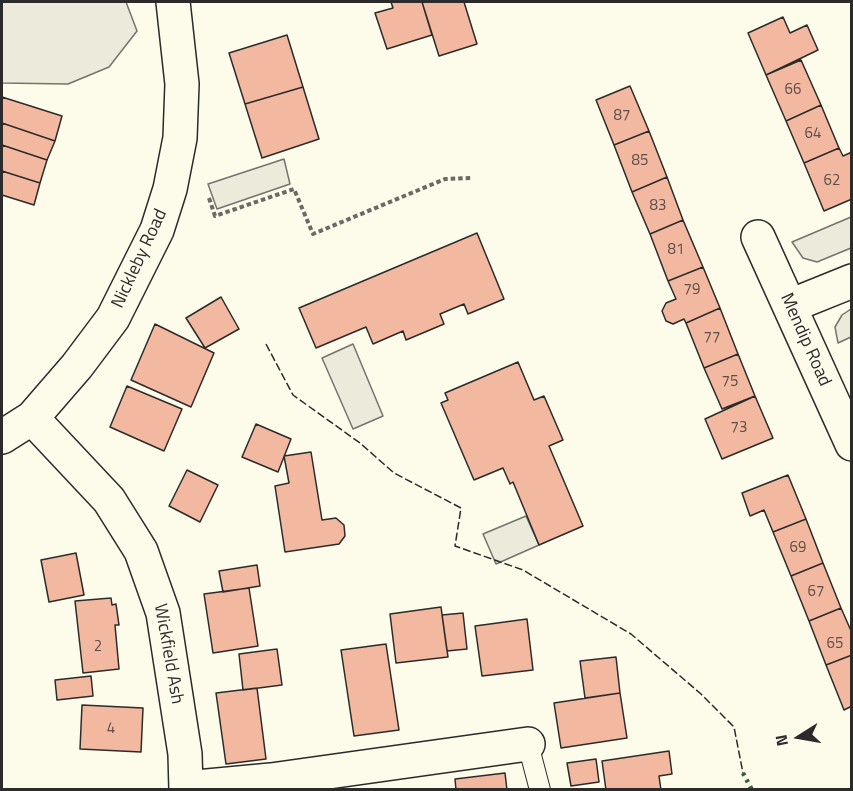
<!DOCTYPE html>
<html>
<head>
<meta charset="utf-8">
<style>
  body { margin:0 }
  #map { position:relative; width:853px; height:791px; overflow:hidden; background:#fdfbea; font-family:"Titillium Web",sans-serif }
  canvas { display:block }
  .frame { position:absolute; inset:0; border:3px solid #2b2b2b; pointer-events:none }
  .north { position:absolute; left:769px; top:707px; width:60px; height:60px; -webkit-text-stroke:4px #fdfbea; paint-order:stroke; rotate:259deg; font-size:16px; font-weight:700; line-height:24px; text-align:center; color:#2b2b2b }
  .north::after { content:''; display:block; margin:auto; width:21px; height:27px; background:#2b2b2b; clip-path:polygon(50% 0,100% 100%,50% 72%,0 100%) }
</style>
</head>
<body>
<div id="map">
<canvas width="853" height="791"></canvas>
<div class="frame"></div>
<div class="north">N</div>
</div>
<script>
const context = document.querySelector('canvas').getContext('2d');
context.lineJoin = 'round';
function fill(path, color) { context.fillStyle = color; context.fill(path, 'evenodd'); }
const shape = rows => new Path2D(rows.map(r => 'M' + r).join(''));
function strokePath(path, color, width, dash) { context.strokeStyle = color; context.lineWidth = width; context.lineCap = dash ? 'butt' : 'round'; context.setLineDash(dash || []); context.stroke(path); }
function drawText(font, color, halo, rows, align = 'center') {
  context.font = font + ' "Titillium Web",sans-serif'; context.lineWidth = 4.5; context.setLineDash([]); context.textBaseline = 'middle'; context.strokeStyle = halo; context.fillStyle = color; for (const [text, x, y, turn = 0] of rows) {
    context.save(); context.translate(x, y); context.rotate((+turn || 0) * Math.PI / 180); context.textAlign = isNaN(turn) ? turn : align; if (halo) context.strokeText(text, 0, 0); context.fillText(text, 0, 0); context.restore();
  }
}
const green = shape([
  [2,2,126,2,137,31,109,67,68,84,2,83,2,2],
  [851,217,851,248,817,262,803,258,792,242,851,217],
  [851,309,851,337,838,343,835,327,842,315,851,309]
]);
const parking = shape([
  [284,159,290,184,217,209,208,184,284,159],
  [353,344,383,416,353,429,322,358,353,344],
  [526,516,539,545,496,564,483,534,526,516]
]);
const building = shape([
  [391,2,422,2,432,35,387,49,375,13,393,8,391,2],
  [422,2,464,2,477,44,439,56,422,2],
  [783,17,790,33,807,25,818,50,766,75,748,33,783,17],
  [287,35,303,87,245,104,229,53,287,35],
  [801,60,821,105,786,121,766,75,801,60],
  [630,86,649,131,614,145,596,100,630,86],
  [303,87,319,139,262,158,245,104,303,87],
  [2,97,62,116,55,141,2,123,2,97],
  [821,105,839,148,804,163,786,121,821,105],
  [2,123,55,141,47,160,2,145,2,123],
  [649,131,667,177,632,192,614,145,649,131],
  [2,145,47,160,40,183,2,171,2,145],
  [839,148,843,156,852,152,852,199,824,211,804,163,839,148],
  [2,171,40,183,34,205,2,195,2,171],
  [667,177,683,220,650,234,632,192,667,177],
  [683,220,703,267,668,281,650,234,683,220],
  [477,233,504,299,468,314,464,304,440,314,444,324,406,340,403,331,373,344,366,327,316,348,299,308,477,233],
  [703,267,720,308,686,323,684,319,673,324,666,321,662,311,666,303,676,299,668,281,703,267],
  [221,297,239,329,205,348,186,318,221,297],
  [720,308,738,354,704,368,686,323,720,308],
  [155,324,214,353,191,407,131,380,155,324],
  [738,354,755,396,722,409,704,368,738,354],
  [518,362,534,400,544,396,563,440,549,446,583,526,539,545,513,482,510,484,503,468,474,480,441,403,448,400,445,393,518,362],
  [127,386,182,409,164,451,110,427,127,386],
  [755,396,773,438,722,459,705,419,755,396],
  [256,424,291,439,278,472,242,457,256,424],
  [311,452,322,520,336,518,344,525,345,536,339,544,285,552,275,486,289,483,284,456,311,452],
  [187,470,218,485,200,522,169,506,187,470],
  [788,475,806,519,773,532,764,510,750,516,742,493,788,475],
  [806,519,823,563,791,576,773,532,806,519],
  [76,553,84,595,49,602,41,560,76,553],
  [823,563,841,608,809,621,791,576,823,563],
  [257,565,260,586,223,592,219,571,257,565],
  [249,588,258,646,213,653,204,594,249,588],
  [111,598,112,605,116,604,119,625,115,625,119,669,83,673,75,601,111,598],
  [441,607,448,657,396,663,390,614,441,607],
  [841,608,852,633,852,655,826,665,809,621,841,608],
  [463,613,467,649,447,651,442,615,463,613],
  [527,619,533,670,482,676,475,626,527,619],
  [386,644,399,730,354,736,341,650,386,644],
  [277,649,282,685,243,690,239,654,277,649],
  [852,655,852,706,844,710,826,665,852,655],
  [616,657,620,693,585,698,580,661,616,657],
  [91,676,93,696,57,700,55,680,91,676],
  [257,688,266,759,226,764,216,693,257,688],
  [620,693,627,738,561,748,554,703,620,693],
  [82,705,143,708,141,752,80,749,82,705],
  [669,751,672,774,659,776,661,790,606,790,602,761,669,751],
  [596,759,599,782,571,786,567,763,596,759],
  [505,773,507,790,456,790,455,779,505,773]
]);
const path = shape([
  [209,198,215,216,294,189,313,234,445,179,472,178]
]);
const lane = shape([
  [528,744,540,790]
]);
const street = shape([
  [758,237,852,444],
  [790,306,852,281],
  [32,418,109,500,141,551,163,613,185,754,186,790],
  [2,437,32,418,77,366,113,318,157,230,170,189,180,138,182,84,173,2],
  [186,788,271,780,528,744]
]);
const hedge = shape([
  [743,773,752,790]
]);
const fence = shape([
  [266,344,293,395,360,443,394,473,461,508,455,546,523,570,631,634,701,694,734,727,743,773]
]);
const numberNames = [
  ["66",793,90],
  ["87",622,116],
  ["64",813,134],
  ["85",640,161],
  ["62",832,181],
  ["83",658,206],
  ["81",676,250],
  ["79",692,290],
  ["77",712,338],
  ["75",730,382],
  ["73",739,428],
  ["69",798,548],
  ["67",816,592],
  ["65",835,644],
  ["2",98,647],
  ["4",111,729]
];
const streetNames = [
  ["Nickleby Road",140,259,-65],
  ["Mendip Road",805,340,66],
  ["Wickfield Ash",168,654,80]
];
fill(green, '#ecebdb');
strokePath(green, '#74746e', 1.5);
fill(parking, '#eceadb');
strokePath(parking, '#74746e', 1.5);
fill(building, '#f2b8a0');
strokePath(building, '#2b2b2b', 1.5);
strokePath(lane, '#2b2b2b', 22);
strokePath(street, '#2b2b2b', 36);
strokePath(path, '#6a6964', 4, [4.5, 3]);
strokePath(lane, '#fdfbea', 20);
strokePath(street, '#fdfbea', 33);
strokePath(hedge, '#34623c', 4.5, [3, 4.5]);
strokePath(fence, '#2b2b2b', 1.5, [8, 3]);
drawText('15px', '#5d4e48', null, numberNames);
drawText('18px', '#2b2b2b', '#fdfbea', streetNames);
</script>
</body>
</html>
